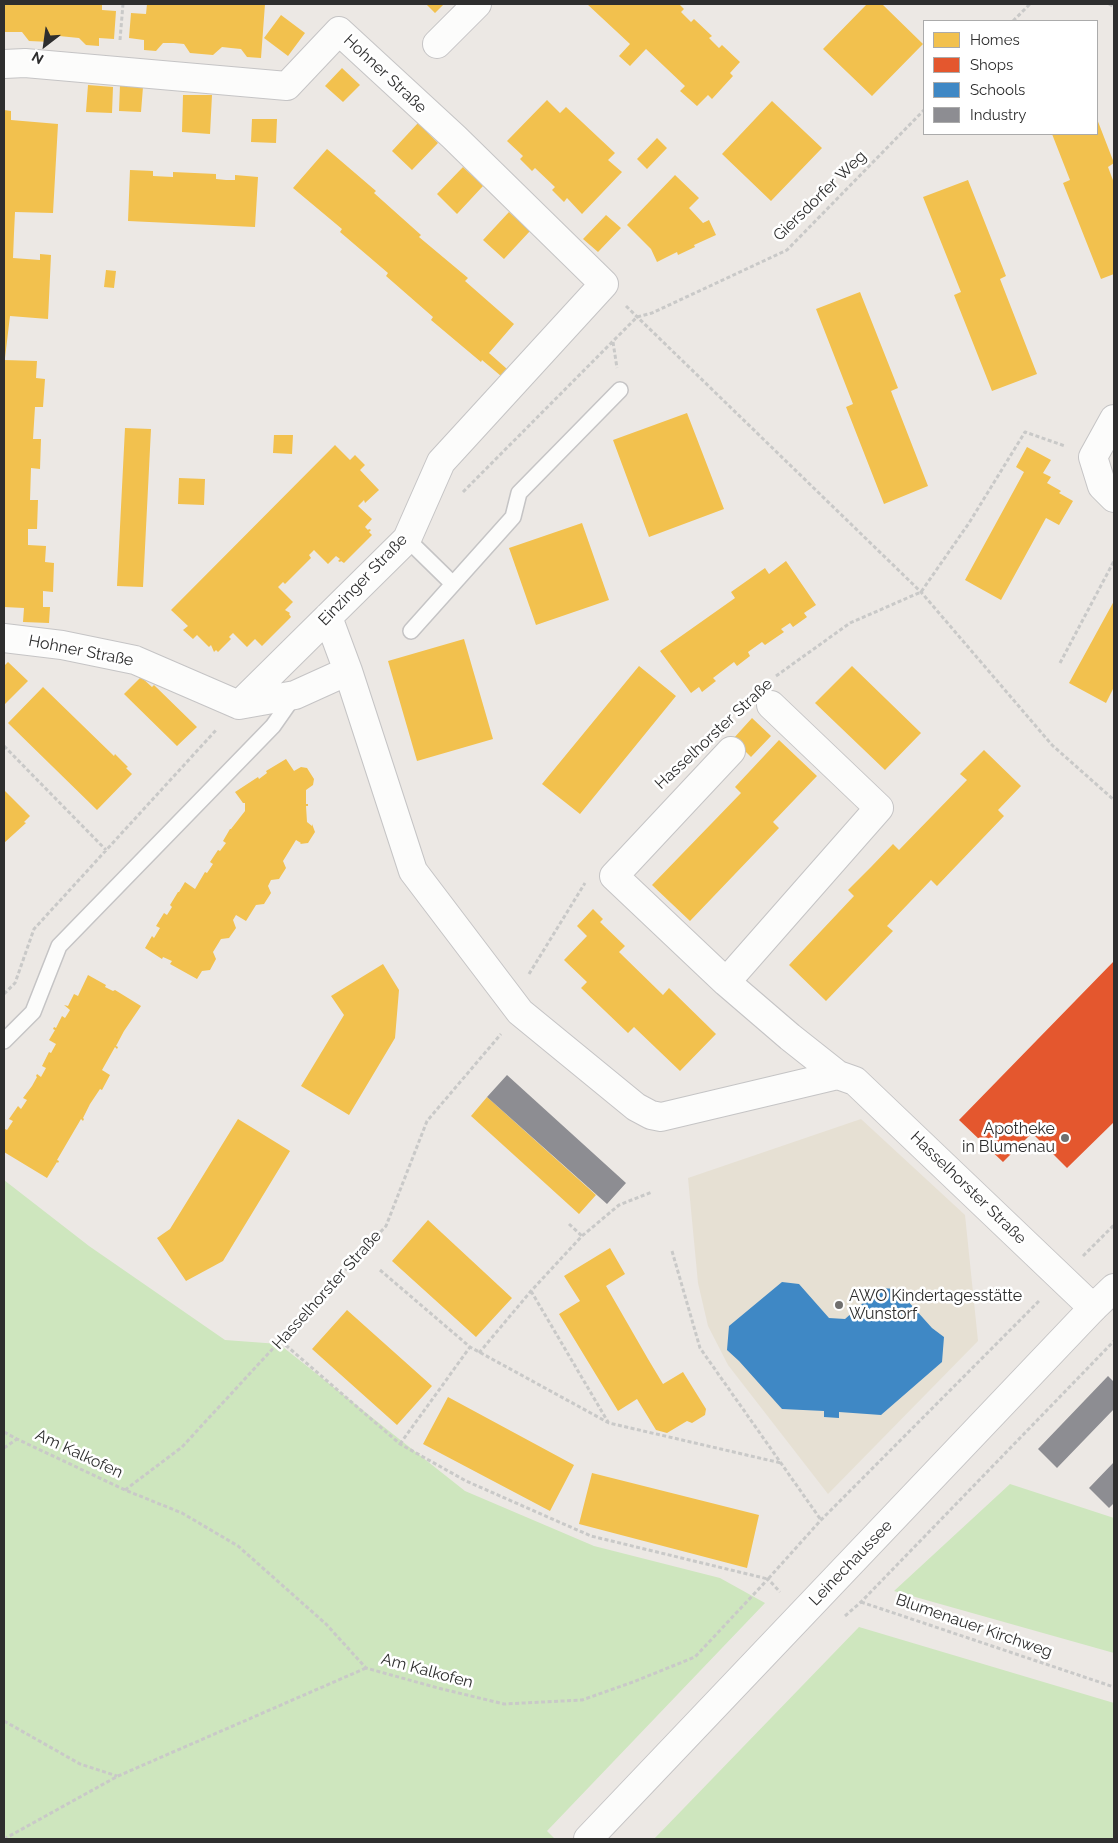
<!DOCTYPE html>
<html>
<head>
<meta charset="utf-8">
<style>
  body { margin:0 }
  #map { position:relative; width:1118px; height:1843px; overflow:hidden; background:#ece8e4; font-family:Raleway,sans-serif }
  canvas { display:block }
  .frame { position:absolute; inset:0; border:5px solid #2e2e2e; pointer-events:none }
  .legend { position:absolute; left:923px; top:20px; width:175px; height:115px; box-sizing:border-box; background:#fff; border:1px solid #ababab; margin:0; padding:6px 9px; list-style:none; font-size:15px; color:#2e2e2e }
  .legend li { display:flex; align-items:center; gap:10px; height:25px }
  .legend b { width:25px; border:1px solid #ababab }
  .north { position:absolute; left:20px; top:20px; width:50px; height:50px; -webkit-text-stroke:4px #fff; paint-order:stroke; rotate:210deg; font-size:14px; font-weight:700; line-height:20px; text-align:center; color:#2e2e2e }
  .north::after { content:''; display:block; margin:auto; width:18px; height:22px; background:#2e2e2e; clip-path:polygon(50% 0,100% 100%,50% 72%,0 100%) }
</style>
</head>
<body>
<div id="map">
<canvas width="1118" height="1843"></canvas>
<div class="frame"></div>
<ul class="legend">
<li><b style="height:14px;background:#f2c14e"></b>Homes</li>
<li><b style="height:14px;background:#e4572e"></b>Shops</li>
<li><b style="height:14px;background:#3f88c5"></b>Schools</li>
<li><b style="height:14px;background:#8d8d92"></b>Industry</li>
</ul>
<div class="north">N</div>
</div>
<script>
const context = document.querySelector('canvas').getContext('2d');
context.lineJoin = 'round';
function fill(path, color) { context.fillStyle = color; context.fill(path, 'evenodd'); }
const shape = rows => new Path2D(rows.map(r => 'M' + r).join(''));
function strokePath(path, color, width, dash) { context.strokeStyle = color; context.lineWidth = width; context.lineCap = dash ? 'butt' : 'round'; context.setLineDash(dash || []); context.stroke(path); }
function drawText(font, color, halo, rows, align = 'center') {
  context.font = font + ' Raleway,sans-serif'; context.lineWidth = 5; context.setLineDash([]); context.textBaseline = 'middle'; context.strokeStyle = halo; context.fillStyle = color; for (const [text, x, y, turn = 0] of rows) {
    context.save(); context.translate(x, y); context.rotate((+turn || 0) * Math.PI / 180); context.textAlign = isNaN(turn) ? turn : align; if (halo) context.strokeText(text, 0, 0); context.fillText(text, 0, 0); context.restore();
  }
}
const education = shape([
  [861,1119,965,1215,978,1341,828,1494,728,1365,708,1326,698,1283,688,1178]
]);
const green = shape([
  [4,1180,89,1246,225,1340,279,1344,465,1491,594,1546,720,1578,765,1603,547,1831,555,1839,4,1839],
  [1010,1484,1114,1518,1114,1653,894,1591],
  [859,1627,1114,1703,1114,1839,654,1839]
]);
const homes = shape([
  [4,4,102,4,102,10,116,11,114,39,99,38,99,46,86,45,79,38,59,36,51,42,29,41,22,32,4,32],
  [147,4,265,4,261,58,247,57,241,49,231,48,222,47,213,55,190,53,184,44,174,43,163,43,156,51,144,50,144,40,129,38,131,13,146,14],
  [426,4,444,4,435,13],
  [587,4,679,4,684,9,681,12,691,22,694,19,712,36,709,38,719,48,722,45,740,62,730,73,733,76,712,99,708,95,697,106,680,91,685,86,646,49,630,66,619,56,630,44],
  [867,4,882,4,923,44,872,96,823,49],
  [281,15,305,33,288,56,264,38],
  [342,68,360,85,343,102,325,86],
  [88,85,113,87,112,113,86,112],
  [120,85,143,87,141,112,119,111],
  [183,95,212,95,210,134,182,132],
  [547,100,560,113,566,107,615,153,608,160,622,172,582,214,567,198,564,202,552,190,555,187,535,168,532,171,520,159,523,156,507,141],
  [772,101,822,148,771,201,722,154],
  [4,110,11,111,11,120,58,124,53,213,15,212,14,233,13,258,40,260,40,254,51,255,48,319,10,316,5,358,4,358],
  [252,119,277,119,276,143,251,142],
  [1097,119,1114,163,1108,167,1114,183,1114,274,1101,279,1063,183,1070,180,1052,134,1097,134],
  [418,123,438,143,412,170,392,151],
  [657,138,667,148,647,169,637,159],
  [327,149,376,191,374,193,421,235,419,237,468,278,465,281,514,324,489,353,507,369,501,376,482,360,481,362,431,320,433,317,386,276,388,273,340,232,342,229,293,188],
  [463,167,483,186,457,214,437,194],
  [130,170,153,171,153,176,173,177,173,172,216,174,216,179,226,180,235,180,235,175,258,177,255,227,128,221],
  [675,175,699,198,689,208,703,223,709,220,716,235,694,245,695,247,678,255,677,252,657,262,651,249,627,225],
  [968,180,1006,276,1000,279,1037,374,992,391,954,295,961,292,923,197],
  [509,212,530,231,504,259,483,240],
  [606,215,621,228,598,252,583,239],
  [106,270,116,271,114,288,104,287],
  [860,292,898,388,891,391,928,486,884,504,846,407,853,404,816,309],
  [4,360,37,361,36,378,45,379,43,407,35,407,33,439,41,439,40,469,31,468,30,500,38,500,37,529,28,529,28,545,46,546,45,562,54,563,53,592,43,591,43,607,50,607,49,623,23,622,24,608,4,607],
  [687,413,724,509,649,537,613,440],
  [125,428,151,429,143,587,117,586],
  [274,435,293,435,292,454,273,453],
  [335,445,350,460,355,455,365,465,360,470,379,490,365,503,364,500,358,506,372,519,365,527,368,530,369,529,371,530,369,532,372,535,344,563,341,561,340,562,338,561,340,559,336,556,328,564,314,550,309,555,311,558,285,584,283,582,278,587,293,602,285,610,290,613,289,614,291,617,262,646,255,639,247,647,233,633,229,637,231,639,218,652,216,650,214,652,211,645,209,647,197,635,193,639,183,630,188,626,171,610],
  [1027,447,1051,460,1043,473,1051,477,1047,483,1061,491,1059,493,1073,501,1059,525,1046,518,1001,600,965,580,1024,472,1016,467],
  [179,478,205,479,204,505,178,504],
  [582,523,609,600,536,625,509,548],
  [786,561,816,605,804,613,807,617,793,627,790,623,781,629,784,632,765,645,762,642,748,652,750,656,737,666,734,662,713,678,716,681,702,692,699,687,691,693,660,651,735,598,731,592,765,568,769,574],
  [1114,601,1114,687,1106,703,1069,683],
  [464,639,493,739,417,761,388,661],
  [8,662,28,681,4,705,4,666],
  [639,666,676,696,580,814,542,784],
  [852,666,921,733,885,770,815,703],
  [141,677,152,687,154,685,197,727,177,746,124,694],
  [43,687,114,756,115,754,128,767,126,768,132,774,97,810,8,723],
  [752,718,771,736,751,757,733,739],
  [779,740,817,776,773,822,779,828,690,921,652,885,741,793,735,787],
  [984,750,1021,786,998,810,1004,816,937,886,931,880,887,926,893,931,826,1001,789,965,854,896,848,890,871,867,893,844,899,850,967,780,960,774],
  [286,759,294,771,301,767,307,768,314,779,313,785,306,790,306,804,308,804,308,806,306,806,307,822,312,826,312,824,315,832,308,843,300,844,301,843,296,840,283,861,286,868,279,879,271,880,268,886,271,893,264,904,256,905,246,921,236,915,233,920,236,928,229,938,221,939,213,952,216,959,210,970,202,971,197,979,170,964,172,961,163,957,162,959,145,948,152,936,154,938,160,928,156,926,164,913,167,915,172,907,170,905,178,892,179,892,185,882,195,889,205,872,207,873,213,864,210,862,218,850,220,851,226,843,223,841,230,829,231,829,245,811,245,803,243,803,235,792,258,777,259,779,267,773,266,771],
  [4,790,30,816,24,822,26,823,4,843],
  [593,909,603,919,600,922,625,946,619,952,663,995,669,988,716,1034,680,1071,634,1027,628,1033,581,988,587,982,564,960,587,936,577,926],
  [383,964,399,990,395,1038,349,1115,301,1086,344,1015,331,996],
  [88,975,106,985,105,987,113,991,115,990,141,1006,124,1031,116,1046,118,1047,117,1049,115,1047,102,1070,110,1075,102,1090,100,1089,90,1104,83,1118,84,1119,83,1121,81,1119,57,1160,59,1161,58,1163,57,1162,47,1178,4,1152,4,1132,5,1129,7,1130,13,1121,9,1119,18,1106,21,1109,27,1100,23,1098,32,1086,37,1077,36,1076,37,1074,41,1077,46,1068,42,1066,49,1052,51,1053,56,1044,49,1040,55,1030,53,1029,54,1027,56,1028,62,1016,65,1018,70,1010,64,1005,68,1006,74,994,78,996],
  [487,1097,596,1195,579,1214,471,1116],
  [238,1119,290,1151,223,1261,186,1281,157,1238,170,1229],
  [428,1220,512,1298,476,1337,392,1261],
  [610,1248,625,1274,606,1286,648,1359,663,1384,683,1372,706,1409,705,1415,692,1423,687,1421,667,1433,656,1430,637,1399,618,1411,559,1314,580,1301,564,1276],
  [347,1310,432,1386,397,1425,312,1349],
  [448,1397,574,1465,550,1511,423,1444],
  [592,1473,759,1515,747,1568,579,1524]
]);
const shops = shape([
  [1114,961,1114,1122,1067,1168,1032,1133,1003,1162,959,1120]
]);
const schools = shape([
  [782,1282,799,1284,829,1318,845,1319,880,1288,897,1289,932,1328,944,1337,942,1362,881,1415,839,1412,839,1418,824,1417,824,1411,782,1409,739,1361,727,1350,729,1326]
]);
const industry = shape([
  [507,1075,626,1183,607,1204,487,1097],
  [1108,1376,1114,1382,1114,1409,1057,1468,1038,1449],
  [1114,1462,1114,1503,1109,1508,1089,1488]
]);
const path = shape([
  [1109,4,1114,7],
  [1013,21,1030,4],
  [120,40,123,4],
  [626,306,921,592,1052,745,1114,800],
  [613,342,617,368],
  [463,492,637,317,652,313,787,250,924,110],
  [1060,663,1114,561],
  [776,676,850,623,921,592,969,523,1025,432,1065,446],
  [725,720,740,705],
  [4,746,106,850],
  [529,974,585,883],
  [4,994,15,983,34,929,217,729],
  [569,1224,582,1236],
  [672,1251,700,1348,821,1520],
  [1083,1256,1114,1225],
  [380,1270,470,1347,609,1423,781,1463],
  [531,1291,608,1422],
  [281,1341,400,1444,466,1481,591,1536,768,1579,821,1520,1040,1300],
  [479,1353,531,1291,582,1236,619,1205,652,1192],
  [4,1432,17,1439,125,1490,182,1513,238,1546,326,1624,366,1668,438,1688,504,1704,582,1700,633,1682,695,1657,768,1579,780,1592],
  [400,1444,470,1347],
  [4,1448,17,1439],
  [125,1490,182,1447,386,1226,427,1121,501,1034],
  [861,1602,1114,1687],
  [845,1616,861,1602,1114,1341],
  [4,1721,80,1764,117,1776],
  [4,1839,118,1776,366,1668]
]);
const service = shape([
  [407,539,453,584],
  [411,631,513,517,519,493,620,390],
  [4,1041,33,1012,59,946,273,726,294,696]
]);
const minor = shape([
  [437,44,477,4],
  [4,64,25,63,287,86,339,31,454,137,604,284,441,462,407,539,239,705],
  [1114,419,1093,457,1102,486,1114,498],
  [328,617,348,671],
  [4,638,62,645,135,660,239,705],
  [239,705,295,695,348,671,413,871,520,1012,636,1107,651,1115,661,1117,838,1075,855,1081,1093,1308],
  [731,751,614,876,726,982,790,1037,838,1075],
  [726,982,879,808,771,705]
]);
const tertiary = shape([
  [588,1839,1093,1308,1114,1288]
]);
const markers = [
  [1065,1138,5,"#706f6e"],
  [839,1305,5,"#706f6e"]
];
const streetNames = [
  ["Hohner Straße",385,74,43],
  ["Giersdorfer Weg",820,196,-44],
  ["Einzinger Straße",363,580,-46],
  ["Hohner Straße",81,651,11],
  ["Hasselhorster Straße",714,734,-43],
  ["Hasselhorster Straße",968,1188,44],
  ["Hasselhorster Straße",327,1290,-48],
  ["Am Kalkofen",79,1454,25],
  ["Leinechaussee",851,1563,-46],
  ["Blumenauer Kirchweg",974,1626,19],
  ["Am Kalkofen",427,1671,15]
];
const poiNames = [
  ["Apotheke",1055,1129],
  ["in Blumenau",1055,1147],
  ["AWO Kindertagesstätte",849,1296,"left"],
  ["Wunstorf",849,1314,"left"]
];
fill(education, '#e6e0d3');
fill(green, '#cee6be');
fill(homes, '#f2c14e');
fill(shops, '#e4572e');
fill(schools, '#3f88c5');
fill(industry, '#8d8d92');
strokePath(service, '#c5c4c5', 18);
strokePath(minor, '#c5c4c5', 30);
strokePath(tertiary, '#c5c4c5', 30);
strokePath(path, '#c9c9c8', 3, [4, 2.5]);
strokePath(service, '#fcfcfb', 15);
strokePath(minor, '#fcfcfb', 28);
strokePath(tertiary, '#fcfcfb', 28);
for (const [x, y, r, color] of markers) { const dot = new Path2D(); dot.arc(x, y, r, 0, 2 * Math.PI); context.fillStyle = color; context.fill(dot); strokePath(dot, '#fff', 2); }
drawText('16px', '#2e2e2e', '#fff', streetNames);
drawText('16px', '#2e2e2e', '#fff', poiNames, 'right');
</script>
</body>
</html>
